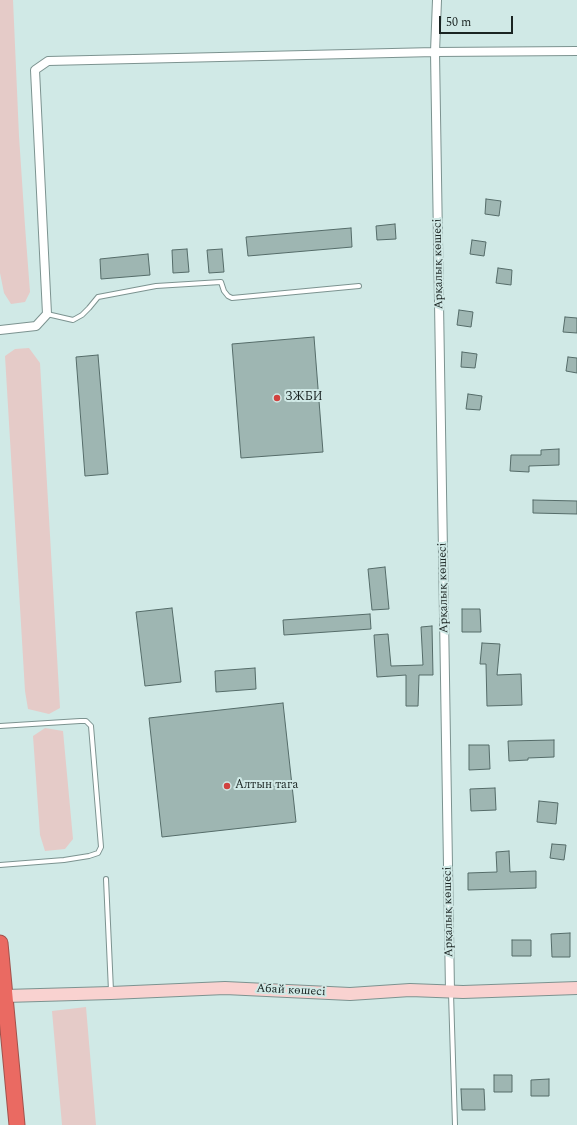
<!DOCTYPE html>
<html>
<head>
<meta charset="utf-8">
<style>
  body { margin:0 }
  #map { position:relative; width:577px; height:1125px; overflow:hidden; background:#d0e9e6; font-family:Spectral,serif }
  canvas { display:block }
  .scale { position:absolute; left:439px; top:16px; width:74px; height:18px; box-sizing:border-box; border:2px solid #1a2422; border-top:0; padding-left:5px; font-size:12px; line-height:14px; white-space:nowrap; color:#1a2422; -webkit-text-stroke:3px #d0e9e6; paint-order:stroke }
</style>
</head>
<body>
<div id="map">
<canvas width="577" height="1125"></canvas>
<div class="scale">50 m</div>
</div>
<script>
const context = document.querySelector('canvas').getContext('2d');
context.lineJoin = 'round';
function fill(path, color) { context.fillStyle = color; context.fill(path, 'evenodd'); }
const shape = rows => new Path2D(rows.map(r => 'M' + r).join(''));
function strokePath(path, color, width, dash) { context.strokeStyle = color; context.lineWidth = width; context.lineCap = dash ? 'butt' : 'round'; context.setLineDash(dash || []); context.stroke(path); }
function drawText(font, color, halo, rows, align = 'center') {
  context.font = font + ' Spectral,serif'; context.lineWidth = 4; context.setLineDash([]); context.textBaseline = 'middle'; context.strokeStyle = halo; context.fillStyle = color; for (const [text, x, y, turn = 0] of rows) {
    context.save(); context.translate(x, y); context.rotate((+turn || 0) * Math.PI / 180); context.textAlign = isNaN(turn) ? turn : align; if (halo) context.strokeText(text, 0, 0); context.fillText(text, 0, 0); context.restore();
  }
}
const green = shape([
  [0,0,13,0,19,136,25,226,30,292,25,302,11,304,4,293,0,273],
  [29,348,40,363,60,708,49,714,28,709,25,691,5,356,15,349],
  [45,728,63,731,73,839,65,849,45,851,40,835,33,736],
  [86,1007,96,1125,62,1125,52,1011]
]);
const building = shape([
  [486,199,501,201,499,216,485,214,486,199],
  [395,224,396,239,377,240,376,226,395,224],
  [351,228,352,247,248,256,246,237,351,228],
  [472,240,486,242,484,256,470,254,472,240],
  [187,249,189,272,173,273,172,250,187,249],
  [222,249,224,272,209,273,207,250,222,249],
  [148,254,150,275,101,279,100,259,148,254],
  [498,268,512,270,511,285,496,283,498,268],
  [459,310,473,312,471,327,457,325,459,310],
  [565,317,577,318,577,333,563,332,565,317],
  [314,337,323,452,241,458,232,344,314,337],
  [462,352,477,354,475,368,461,367,462,352],
  [98,355,108,474,85,476,76,357,98,355],
  [568,357,577,358,577,373,566,371,568,357],
  [468,394,482,396,480,410,466,409,468,394],
  [559,449,559,465,529,466,529,472,510,471,511,455,541,455,541,450,559,449],
  [533,500,577,501,577,514,533,513,533,500],
  [385,567,389,609,372,610,368,569,385,567],
  [172,608,181,682,145,686,136,612,172,608],
  [462,609,480,609,481,632,462,632,462,609],
  [370,614,371,629,284,635,283,620,370,614],
  [432,626,433,675,419,675,418,706,406,706,406,675,377,677,374,635,388,634,391,666,423,665,421,627,432,626],
  [482,643,500,644,497,675,521,674,522,705,487,706,486,664,480,664,482,643],
  [255,668,256,689,216,692,215,671,255,668],
  [283,703,296,822,162,837,149,718,283,703],
  [554,740,554,757,528,758,528,760,509,761,508,741,554,740],
  [469,745,489,745,490,769,469,770,469,745],
  [495,788,496,810,471,811,470,789,495,788],
  [539,801,558,803,556,824,537,822,539,801],
  [552,844,566,845,564,860,550,858,552,844],
  [509,851,510,872,536,871,536,888,468,890,468,873,497,872,496,852,509,851],
  [570,933,570,957,552,957,551,934,570,933],
  [512,940,531,940,531,956,512,956,512,940],
  [494,1075,512,1075,512,1092,494,1092,494,1075],
  [549,1079,549,1096,531,1096,531,1080,549,1079],
  [461,1089,484,1089,485,1110,462,1110,461,1089]
]);
const lane = shape([
  [47,314,73,320,82,315,89,308,98,297,156,286,221,282,224,291,228,296,232,298,359,286],
  [0,726,80,721,86,721,91,726,101,847,98,853,89,856,64,860,0,865],
  [106,879,111,991],
  [451,993,455,1125]
]);
const street = shape([
  [437,0,435,52,450,991],
  [0,330,36,326,47,314,35,70,48,61,435,52,577,51]
]);
const secondary = shape([
  [5,996,111,993,225,988,350,994,410,990,463,992,577,988]
]);
const highway = shape([
  [0,943,17,1125]
]);
const markers = [
  [277,398,4,"#d1423f"],
  [227,786,4,"#d1423f"]
];
const streetNames = [
  ["Арқалық көшесі",439,264,-91],
  ["Арқалық көшесі",444,588,-91],
  ["Арқалық көшесі",449,912,-91],
  ["Абай көшесі",291,991,3]
];
const poiNames = [
  ["ЗЖБИ",285,398],
  ["Алтын тага",235,786]
];
fill(green, '#e5cbc8');
fill(building, '#9eb6b2');
strokePath(building, '#556c69', 1);
strokePath(lane, '#7c9390', 6);
strokePath(street, '#7c9390', 10);
strokePath(secondary, '#7c9390', 14);
strokePath(highway, '#a1524c', 17);
strokePath(lane, '#fff', 4);
strokePath(street, '#fff', 8);
strokePath(secondary, '#f9d2d0', 12);
strokePath(highway, '#ea6a62', 15);
for (const [x, y, r, color] of markers) { const dot = new Path2D(); dot.arc(x, y, r, 0, 2 * Math.PI); context.fillStyle = color; context.fill(dot); strokePath(dot, '#d0e9e6', 1.5); }
drawText('12px', '#1a2422', '#d0e9e6', streetNames);
drawText('12px', '#1a2422', '#d0e9e6', poiNames, 'left');
</script>
</body>
</html>
